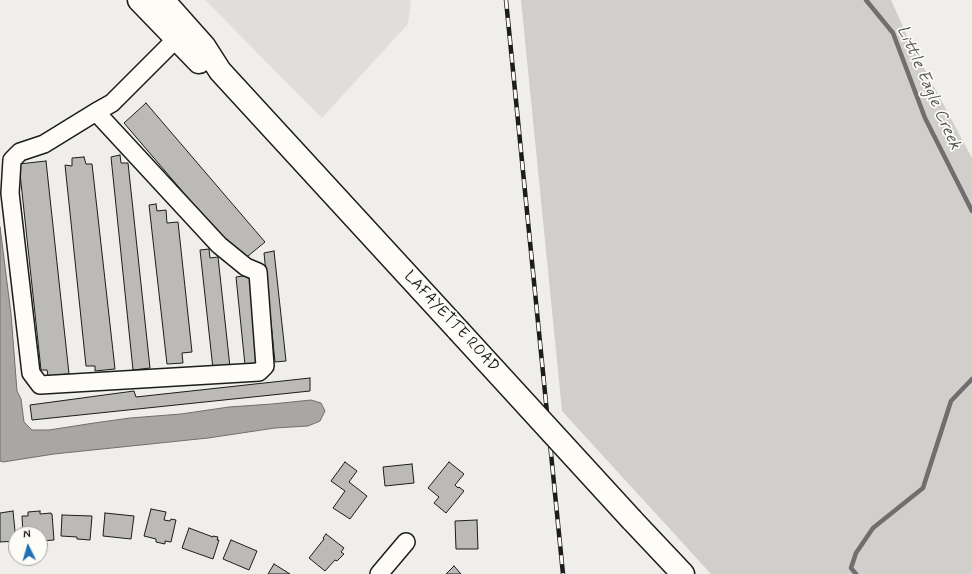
<!DOCTYPE html>
<html>
<head>
<meta charset="utf-8">
<style>
  body { margin:0 }
  #map { position:relative; width:972px; height:574px; overflow:hidden; background:#f0eeea; font-family:Mynerve,sans-serif }
  canvas { display:block }
  .north { position:absolute; left:8px; top:526px; width:40px; height:40px; box-sizing:border-box; background:#fdfcf7; border:1px solid #a3a29f; border-radius:50%; rotate:355deg; font-size:11px; font-weight:700; line-height:16px; text-align:center; color:#1c1c1c }
  .north::after { content:''; display:block; margin:auto; width:14px; height:18px; background:#1f6fb2; clip-path:polygon(50% 0,100% 100%,50% 72%,0 100%) }
</style>
</head>
<body>
<div id="map">
<canvas width="972" height="574"></canvas>
<div class="north">N</div>
</div>
<script>
const context = document.querySelector('canvas').getContext('2d');
context.lineJoin = 'round';
function fill(path, color) { context.fillStyle = color; context.fill(path, 'evenodd'); }
const shape = rows => new Path2D(rows.map(r => 'M' + r).join(''));
function strokePath(path, color, width, dash) { context.strokeStyle = color; context.lineWidth = width; context.lineCap = dash ? 'butt' : 'round'; context.setLineDash(dash || []); context.stroke(path); }
function drawText(font, color, halo, rows, align = 'center') {
  context.font = font + ' Mynerve,sans-serif'; context.lineWidth = 3.5; context.setLineDash([]); context.textBaseline = 'middle'; context.strokeStyle = halo; context.fillStyle = color; for (const [text, x, y, turn = 0] of rows) {
    context.save(); context.translate(x, y); context.rotate((+turn || 0) * Math.PI / 180); context.textAlign = isNaN(turn) ? turn : align; if (halo) context.strokeText(text, 0, 0); context.fillText(text, 0, 0); context.restore();
  }
}
const built = shape([
  [205,0,411,0,408,24,322,118]
]);
const green = shape([
  [521,0,891,0,907,36,972,158,972,574,711,574,562,411]
]);
const water = shape([
  [0,227,11,314,17,391,21,399,24,422,32,430,49,430,94,423,130,418,181,414,229,407,272,404,311,400,321,403,325,411,320,421,308,426,275,428,208,438,54,454,3,462,0,461,0,227]
]);
const stream = shape([
  [866,0,893,33,925,118,972,211],
  [856,574,851,568,856,553,873,528,923,488,951,401,972,379]
]);
const building = shape([
  [146,103,265,242,242,261,124,123,146,103],
  [120,155,121,163,128,163,150,368,133,370,111,157,120,155],
  [84,157,86,164,92,164,115,369,95,371,95,366,86,366,65,165,72,166,72,158,84,157],
  [46,161,69,374,48,376,47,370,41,370,19,164,46,161],
  [156,204,157,211,166,210,167,223,178,222,192,352,182,353,183,363,167,364,149,205,156,204],
  [209,249,210,258,218,257,230,367,213,369,200,250,209,249],
  [274,251,286,361,275,362,264,253,274,251],
  [250,275,258,363,245,365,236,277,250,275],
  [310,378,310,391,32,420,30,405,134,391,136,397,310,378],
  [345,462,357,471,349,482,367,496,350,519,333,508,345,491,331,481,345,462],
  [449,462,464,474,455,485,458,488,459,487,464,491,446,513,434,503,439,497,428,488,449,462],
  [412,464,414,483,385,486,383,467,412,464],
  [151,509,166,512,164,520,170,521,171,519,176,520,171,542,165,541,165,544,156,542,156,539,144,536,151,509],
  [13,511,16,541,0,542,0,513,13,511],
  [40,511,40,514,51,513,51,514,52,514,54,540,41,541,40,534,23,534,22,516,28,516,28,512,40,511],
  [105,513,134,516,131,539,103,536,105,513],
  [62,515,92,516,90,540,77,539,77,537,61,536,62,515],
  [477,520,478,549,456,549,455,521,477,520],
  [189,528,213,537,213,536,218,537,217,540,219,540,213,559,182,548,189,528],
  [326,534,344,548,341,552,344,554,337,561,335,560,325,571,309,558,324,539,323,538,326,534],
  [231,540,257,551,249,570,223,559,231,540],
  [274,564,290,574,268,574,274,564],
  [454,566,461,574,446,574,454,566]
]);
const minor = shape([
  [96,112,219,245,246,267,258,272,265,366,259,372,40,385,31,373,10,193,12,160,20,152,44,144,96,112,112,103,176,39],
  [379,574,406,542]
]);
const major = shape([
  [139,0,199,62],
  [163,0,204,46,220,71,458,330],
  [632,520,683,574]
]);
const rail = shape([
  [506,0,563,574]
]);
const majorBridge = shape([
  [458,330,632,520]
]);
const streetNames = [
  ["LAFAYETTE ROAD",451,322,47]
];
const waterNames = [
  ["Little Eagle Creek",928,88,66]
];
fill(built, '#e0deda');
fill(green, '#d0cfcc');
fill(water, '#a8a7a3');
strokePath(water, '#706f6d', 1);
strokePath(stream, '#706f6d', 4.5);
fill(building, '#bbbab6');
strokePath(building, '#1c1c1c', 1);
strokePath(minor, '#1c1c1c', 20);
strokePath(major, '#1c1c1c', 25);
strokePath(minor, '#fdfcf7', 17);
strokePath(major, '#fdfcf7', 22);
strokePath(rail, '#1c1c1c', 4.5);
strokePath(rail, '#fdfcf7', 3, [9]);
strokePath(majorBridge, '#1c1c1c', 25, []);
strokePath(majorBridge, '#fdfcf7', 22);
drawText('16px', '#1c1c1c', '#fdfcf7', streetNames);
drawText('italic 17px', '#5b5b59', '#fdfcf7', waterNames);
</script>
</body>
</html>
